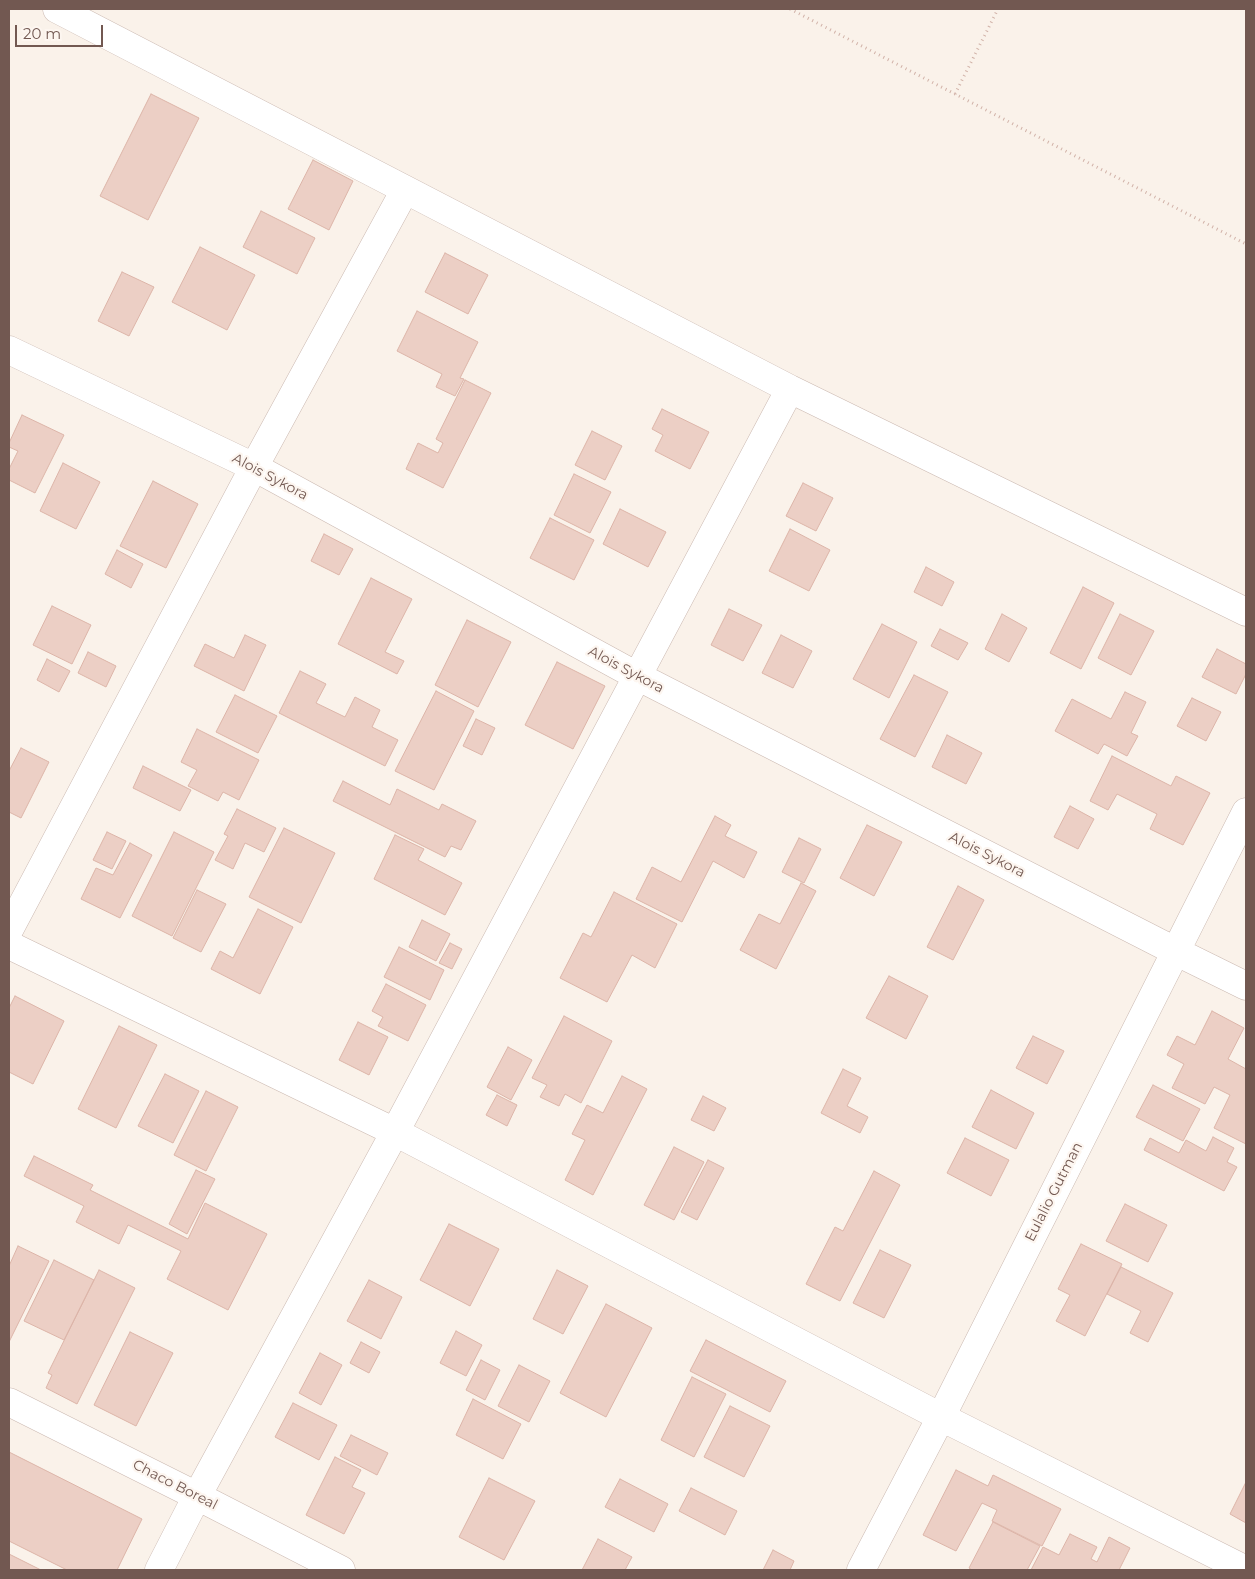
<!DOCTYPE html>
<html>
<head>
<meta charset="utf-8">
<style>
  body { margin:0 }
  #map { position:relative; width:1255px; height:1579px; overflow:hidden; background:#faf2ea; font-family:Montserrat,sans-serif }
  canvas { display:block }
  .frame { position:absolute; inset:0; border:10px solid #725851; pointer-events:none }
  .scale { position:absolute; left:15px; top:25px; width:88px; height:22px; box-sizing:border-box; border:2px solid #725851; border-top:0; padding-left:6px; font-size:15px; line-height:18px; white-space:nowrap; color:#725851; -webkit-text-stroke:4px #fdf6f0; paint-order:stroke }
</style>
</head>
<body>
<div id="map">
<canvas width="1255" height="1579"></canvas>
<div class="frame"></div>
<div class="scale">20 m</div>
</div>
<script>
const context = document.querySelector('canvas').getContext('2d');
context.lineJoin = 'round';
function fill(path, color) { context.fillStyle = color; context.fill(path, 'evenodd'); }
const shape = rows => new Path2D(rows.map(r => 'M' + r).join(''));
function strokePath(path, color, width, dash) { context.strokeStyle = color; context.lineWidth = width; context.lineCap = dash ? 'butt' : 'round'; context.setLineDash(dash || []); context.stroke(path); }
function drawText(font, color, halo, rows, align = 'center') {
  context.font = font + ' Montserrat,sans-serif'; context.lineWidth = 4.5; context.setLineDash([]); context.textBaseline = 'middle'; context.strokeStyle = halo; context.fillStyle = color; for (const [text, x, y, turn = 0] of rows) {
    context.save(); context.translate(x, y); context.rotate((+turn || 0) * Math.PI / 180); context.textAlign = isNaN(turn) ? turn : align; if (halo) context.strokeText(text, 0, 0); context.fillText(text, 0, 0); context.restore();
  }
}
const building = shape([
  [151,94,199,118,148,220,100,196,151,94],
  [313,160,353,181,329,230,288,209,313,160],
  [261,211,315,238,297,274,243,247,261,211],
  [200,247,255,275,227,330,172,302,200,247],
  [445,253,488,275,468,314,425,292,445,253],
  [122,272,154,287,129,336,98,321,122,272],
  [417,311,478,342,460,378,464,379,455,396,436,387,442,374,397,351,417,311],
  [465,380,491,393,443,488,406,469,418,443,438,453,443,443,436,439,465,380],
  [662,409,709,432,690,469,655,451,663,435,652,429,662,409],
  [22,415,64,435,35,493,9,480,9,469,18,451,9,447,9,443,22,415],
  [592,431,622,446,605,480,575,465,592,431],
  [63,463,100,482,76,529,40,511,63,463],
  [574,474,611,492,590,533,554,515,574,474],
  [153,481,198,504,166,568,120,546,153,481],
  [803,483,833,498,816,531,786,516,803,483],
  [620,509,666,532,648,567,603,544,620,509],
  [550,518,594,540,574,580,530,558,550,518],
  [790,529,830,550,809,591,769,571,790,529],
  [324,534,353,549,339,575,311,561,324,534],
  [117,550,143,564,131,588,105,574,117,550],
  [926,567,954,582,942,606,914,592,926,567],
  [371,578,412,599,385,652,404,661,397,674,338,644,371,578],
  [1083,587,1114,603,1081,669,1050,653,1083,587],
  [52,606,91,625,72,664,33,645,52,606],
  [729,609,762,625,743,661,711,645,729,609],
  [1002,614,1027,628,1009,662,985,649,1002,614],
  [1120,614,1154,631,1131,675,1098,658,1120,614],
  [467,620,511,642,478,707,435,685,467,620],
  [882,624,917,642,889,698,853,679,882,624],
  [940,629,968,643,958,660,931,646,940,629],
  [245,635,266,645,244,691,194,666,205,644,234,658,245,635],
  [781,635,812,651,793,688,762,673,781,635],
  [1217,649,1246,664,1246,674,1236,694,1202,677,1217,649],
  [88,652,116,666,106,687,78,673,88,652],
  [47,659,70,671,59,692,37,680,47,659],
  [557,662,605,686,573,749,525,725,557,662],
  [300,671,326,684,316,703,345,717,355,697,380,710,372,727,398,740,385,766,279,713,300,671],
  [914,675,948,692,915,757,880,739,914,675],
  [436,691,474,711,434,790,395,771,436,691],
  [1125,692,1146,702,1131,733,1138,736,1127,756,1104,744,1098,754,1055,731,1072,699,1111,719,1125,692],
  [235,695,277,716,258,753,216,732,235,695],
  [1192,698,1221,712,1206,741,1177,726,1192,698],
  [476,719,495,728,482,755,463,746,476,719],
  [197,729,259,760,239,800,223,792,218,801,188,786,197,770,181,762,197,729],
  [947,735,982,753,966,784,932,767,947,735],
  [21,748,49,762,21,818,9,812,9,771,21,748],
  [1112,756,1171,786,1176,776,1210,793,1183,845,1150,829,1157,814,1117,794,1108,810,1090,801,1112,756],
  [143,766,191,790,180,811,133,788,143,766],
  [343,781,390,805,397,789,439,810,442,804,476,821,461,850,451,846,445,857,333,801,343,781],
  [1070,806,1094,819,1078,849,1054,837,1070,806],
  [237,809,276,828,264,852,245,843,233,869,215,860,228,836,224,834,237,809],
  [715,816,731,825,725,836,757,852,744,878,713,861,682,922,636,899,652,867,681,882,715,816],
  [867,825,902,842,874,896,840,878,867,825],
  [284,828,335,853,301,923,249,897,284,828],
  [107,832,126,841,112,869,93,860,107,832],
  [174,832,214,852,172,936,132,916,174,832],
  [395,835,424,849,418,860,462,883,445,915,374,879,395,835],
  [799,838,821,849,804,883,782,872,799,838],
  [130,843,152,855,120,918,81,899,96,868,113,875,130,843],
  [801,883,816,891,776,969,740,950,759,914,780,924,801,883],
  [958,886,984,900,953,960,927,947,958,886],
  [197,890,226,904,201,952,173,938,197,890],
  [614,892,677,924,655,968,632,955,607,1002,560,978,583,933,591,937,614,892],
  [258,909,293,927,260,994,211,969,220,951,233,958,258,909],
  [422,920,450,934,436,961,409,947,422,920],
  [450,943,462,949,452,969,439,963,450,943],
  [399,947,444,970,430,1000,384,977,399,947],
  [889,976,928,996,906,1039,866,1018,889,976],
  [386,984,426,1005,408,1041,378,1026,383,1017,372,1011,386,984],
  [15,996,64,1021,33,1084,9,1072,9,1008,15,996],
  [1212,1011,1244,1028,1228,1059,1246,1069,1246,1144,1214,1128,1230,1095,1214,1087,1205,1104,1172,1088,1184,1064,1167,1055,1177,1036,1195,1045,1212,1011],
  [564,1016,612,1041,581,1103,565,1094,559,1106,540,1097,547,1085,532,1078,564,1016],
  [358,1022,388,1037,369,1075,339,1060,358,1022],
  [119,1026,157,1045,116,1128,78,1109,119,1026],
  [1033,1036,1064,1051,1047,1084,1016,1068,1033,1036],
  [508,1047,532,1060,511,1100,487,1087,508,1047],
  [843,1069,861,1078,847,1106,868,1117,860,1133,821,1113,843,1069],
  [165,1074,199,1091,173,1143,138,1126,165,1074],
  [622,1076,647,1089,593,1195,565,1180,585,1140,572,1134,587,1105,603,1113,622,1076],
  [1153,1085,1200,1109,1183,1141,1136,1117,1153,1085],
  [991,1090,1034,1113,1016,1149,972,1127,991,1090],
  [206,1091,238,1107,206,1171,174,1155,206,1091],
  [497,1095,517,1105,507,1126,486,1115,497,1095],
  [703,1096,726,1108,714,1131,691,1120,703,1096],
  [1213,1137,1234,1148,1227,1162,1237,1167,1224,1191,1144,1150,1150,1138,1179,1153,1186,1140,1206,1151,1213,1137],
  [965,1138,1009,1160,991,1196,947,1173,965,1138],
  [674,1147,704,1162,674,1220,644,1205,674,1147],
  [34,1156,93,1185,90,1190,188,1239,205,1203,267,1234,228,1310,167,1279,181,1251,128,1225,119,1244,76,1222,84,1206,24,1176,34,1156],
  [708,1160,724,1168,697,1220,681,1212,708,1160],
  [196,1170,215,1179,187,1234,169,1224,196,1170],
  [874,1171,900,1185,840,1301,806,1284,835,1227,843,1231,874,1171],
  [1125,1204,1167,1225,1148,1262,1106,1241,1125,1204],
  [449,1224,499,1249,470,1306,420,1280,449,1224],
  [1081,1244,1122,1264,1085,1336,1056,1321,1070,1295,1058,1289,1081,1244],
  [18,1246,49,1261,9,1342,9,1266,18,1246],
  [880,1250,911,1265,884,1318,853,1303,880,1250],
  [54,1260,94,1280,64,1340,24,1321,54,1260],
  [1121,1267,1173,1293,1148,1342,1130,1333,1141,1311,1107,1294,1121,1267],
  [99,1270,135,1288,77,1404,46,1388,52,1375,48,1373,99,1270],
  [557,1270,588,1286,563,1334,533,1319,557,1270],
  [369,1280,402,1297,381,1339,347,1321,369,1280],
  [606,1304,652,1328,606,1417,560,1393,606,1304],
  [456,1331,482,1345,466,1376,440,1363,456,1331],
  [130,1332,173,1353,136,1426,94,1405,130,1332],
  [706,1340,786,1381,770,1412,690,1371,706,1340],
  [361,1342,380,1352,369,1373,350,1363,361,1342],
  [320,1353,342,1365,321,1405,299,1393,320,1353],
  [481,1360,500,1370,485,1400,466,1390,481,1360],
  [519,1365,550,1381,529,1422,498,1406,519,1365],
  [692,1377,726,1394,694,1457,661,1440,692,1377],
  [473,1399,521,1424,503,1459,456,1435,473,1399],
  [293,1403,337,1425,319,1460,275,1437,293,1403],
  [730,1406,770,1426,744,1477,704,1457,730,1406],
  [351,1435,388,1453,377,1475,340,1456,351,1435],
  [9,1452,142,1519,117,1570,67,1570,9,1541,9,1452],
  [335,1457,361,1470,352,1487,365,1493,344,1534,306,1515,335,1457],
  [956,1470,988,1486,993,1475,1061,1509,1042,1546,992,1521,997,1510,982,1503,956,1551,923,1535,956,1470],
  [489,1478,535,1501,504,1560,459,1537,489,1478],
  [620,1479,668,1504,654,1532,605,1507,620,1479],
  [1246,1482,1246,1523,1230,1514,1246,1482],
  [691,1488,737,1511,725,1535,679,1511,691,1488],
  [993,1522,1040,1546,1027,1570,972,1570,969,1568,993,1522],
  [1070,1534,1097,1547,1091,1559,1097,1562,1109,1537,1130,1548,1119,1570,1031,1570,1043,1547,1059,1555,1070,1534],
  [598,1539,632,1557,625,1570,582,1570,598,1539],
  [773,1550,794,1561,790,1570,763,1570,773,1550],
  [9,1554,41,1570,9,1570,9,1554]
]);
const path = shape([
  [790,9,1246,244],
  [955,94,998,9]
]);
const minor = shape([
  [57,9,790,389,1246,612],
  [9,350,254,467,637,676,1175,951,1246,986],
  [9,930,254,467,405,190],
  [9,945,395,1132,941,1417,1246,1570],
  [9,1402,197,1496,341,1570],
  [159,1570,197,1496,395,1132,790,389],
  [861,1570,941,1417,1246,812]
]);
const streetNames = [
  ["Alois Sykora",270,477,28],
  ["Alois Sykora",626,670,28],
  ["Alois Sykora",987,855,27],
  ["Eulalio Gutman",1054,1192,-63],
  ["Chaco Boreal",175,1485,27]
];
fill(building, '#eccfc5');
strokePath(building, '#dcb4a8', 1);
strokePath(minor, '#cbb9b1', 29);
strokePath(path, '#d1b2a8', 3, [1, 4]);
strokePath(minor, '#fff', 28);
drawText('14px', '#725851', '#fdf6f0', streetNames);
</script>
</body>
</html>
